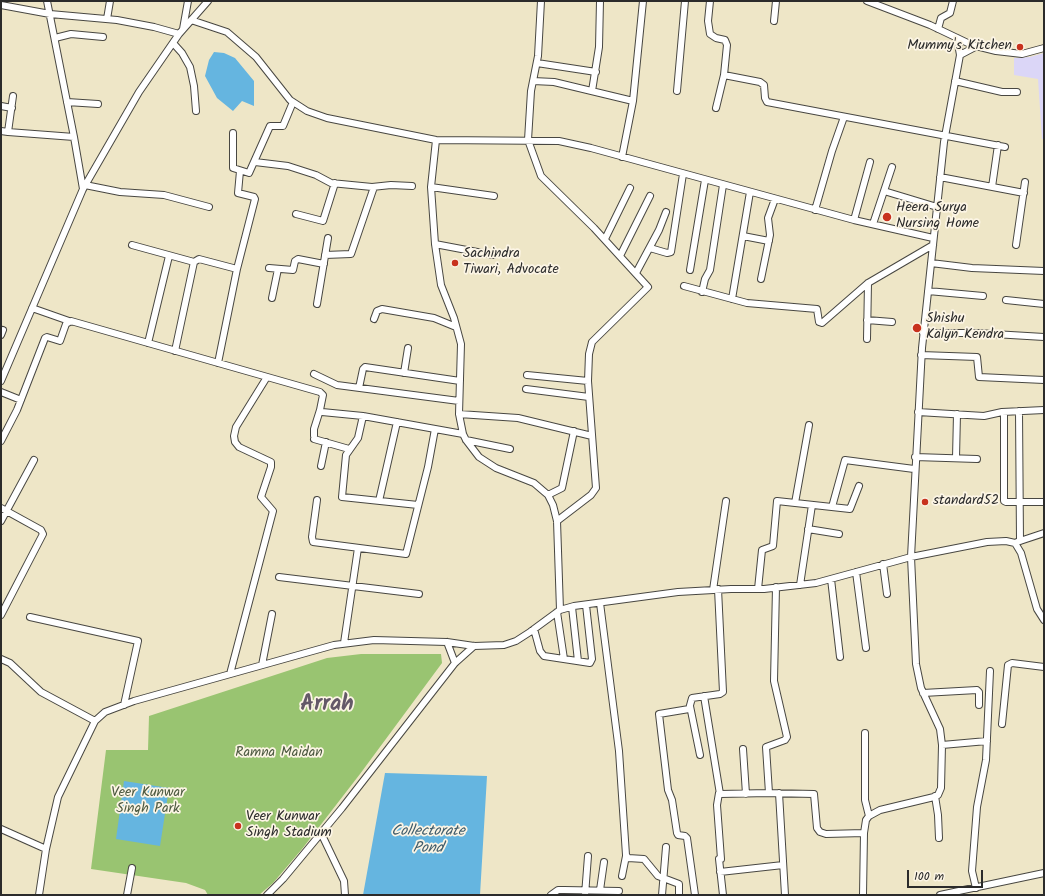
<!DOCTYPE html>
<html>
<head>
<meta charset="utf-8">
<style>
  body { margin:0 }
  #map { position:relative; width:1045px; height:896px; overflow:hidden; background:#eee6c7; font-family:Kalam,sans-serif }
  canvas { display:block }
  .frame { position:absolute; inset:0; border:2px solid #2b2b2b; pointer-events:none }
  .scale { position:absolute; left:907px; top:870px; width:76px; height:18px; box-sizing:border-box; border:2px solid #2b2b2b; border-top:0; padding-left:5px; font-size:12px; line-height:14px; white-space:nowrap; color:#2b2b2b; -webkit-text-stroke:3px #fcf5e5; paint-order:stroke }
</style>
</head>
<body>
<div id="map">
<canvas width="1045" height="896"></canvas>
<div class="frame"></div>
<div class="scale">100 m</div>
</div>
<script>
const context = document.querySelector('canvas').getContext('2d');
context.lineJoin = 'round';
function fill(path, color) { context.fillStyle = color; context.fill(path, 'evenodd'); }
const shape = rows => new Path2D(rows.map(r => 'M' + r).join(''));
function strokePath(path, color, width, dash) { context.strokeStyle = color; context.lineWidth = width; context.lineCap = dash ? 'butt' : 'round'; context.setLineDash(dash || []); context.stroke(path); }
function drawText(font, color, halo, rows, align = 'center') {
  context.font = font + ' Kalam,sans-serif'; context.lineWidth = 3.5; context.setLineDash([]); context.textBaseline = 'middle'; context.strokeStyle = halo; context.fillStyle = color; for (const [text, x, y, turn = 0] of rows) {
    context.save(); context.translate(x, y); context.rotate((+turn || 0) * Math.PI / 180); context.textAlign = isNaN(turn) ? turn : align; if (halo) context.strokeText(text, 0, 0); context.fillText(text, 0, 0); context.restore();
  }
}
const built = shape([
  [1044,53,1044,139,1042,139,1038,79,1014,75,1014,58,1030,57]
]);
const green = shape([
  [361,654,441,654,442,663,360,774,302,849,273,883,259,895,208,895,205,890,186,883,91,869,106,750,148,750,149,716,327,658]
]);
const water = shape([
  [214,52,224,53,235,58,254,81,254,106,242,101,233,111,217,98,205,76,209,60],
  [385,773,487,776,480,895,363,895],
  [124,781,169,788,160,846,116,839]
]);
const minor = shape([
  [47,1,74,137,83,189],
  [541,1,538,56,531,91,528,140,541,176,594,228,648,287,592,342,589,354,588,381,596,488,591,495,557,521],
  [710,1,708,21,710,34,716,38,725,40,727,45,724,75,760,82,764,85,765,98,767,102,1005,147],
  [867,1,930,25,972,45,996,51,1022,54,1044,48],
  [1,5,50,14,117,20,154,27,179,34],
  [107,19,110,1],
  [191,20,227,32,256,57,290,100,307,111,327,118,436,140,559,141,591,148,854,220,933,238],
  [774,21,776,1],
  [183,29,188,1],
  [938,29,941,18,950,13,953,1],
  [55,38,71,34,103,37],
  [173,43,182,53,190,67,194,86,196,111],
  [960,55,977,46],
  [537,63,596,72],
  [533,81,554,82,633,101],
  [955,81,1002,92,1017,92],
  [592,91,599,47,600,1],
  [677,91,685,1],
  [67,102,98,104],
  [1,106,12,108],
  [716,108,724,75],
  [1,131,8,132,13,96],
  [8,132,74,137],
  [233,133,233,168,249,173,270,126,283,126,293,102],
  [436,140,431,187,435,244,441,285,454,318,461,344,459,414,463,434,466,440,479,457,496,468,534,483,548,495,553,505,557,521,560,610],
  [622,157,633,101,643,1],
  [255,162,288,166,316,175,331,183,372,187,391,185,412,186],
  [940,177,1024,193],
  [85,185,120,192,164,195,209,207],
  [431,187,494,196],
  [992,187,998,145],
  [884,191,937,207],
  [815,210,832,151,844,117],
  [296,214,323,221,335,183],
  [854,220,870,162],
  [873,224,892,167],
  [743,236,769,241],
  [605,239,630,188],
  [435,244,493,255],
  [132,245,194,262,199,259,237,269],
  [1016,245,1025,182],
  [650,248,667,253,671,252,683,174],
  [325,255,351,254,374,187],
  [620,256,650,196],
  [931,263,972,268,1044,271],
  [269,268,293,270,295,261,298,259,324,264],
  [690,270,705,180],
  [636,273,659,230,666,212],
  [761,279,770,235,768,218,775,199],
  [684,286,747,303,817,309,819,322,822,323,868,283,933,245],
  [928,291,983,296],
  [702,292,705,279,710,270,723,185],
  [272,298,278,269],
  [732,299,750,192],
  [1006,300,1044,304],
  [317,304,328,238],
  [32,308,69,321],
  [374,319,377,311,382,309,434,318,456,327],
  [867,320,892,322],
  [923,333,977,333,1044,337],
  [1,335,3,330],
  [867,339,868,283],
  [148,343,169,256],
  [175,351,194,262],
  [921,355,977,357,979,377,1044,380],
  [218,363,237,269,255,199,254,197,238,193,240,171],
  [404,373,408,348],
  [314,374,337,385,459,401],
  [527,375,588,381],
  [1,381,83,189,139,92,179,34,208,1],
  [359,388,363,369,365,367,460,381],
  [526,389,589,397],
  [1,392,21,400],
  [1019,411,1020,541],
  [918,412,984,416,1002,412,1044,410],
  [1004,412,1004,501,1006,502,1044,502],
  [459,414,518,418,592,436],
  [363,416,358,438,346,455,342,497,418,505],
  [314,436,314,429,320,410],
  [314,439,349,449],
  [466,440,510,449],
  [1,441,17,410,45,338,47,337,60,341,66,324,71,321,320,392,323,395,320,410,322,412,363,416,463,434],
  [915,457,977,459],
  [956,458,957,414],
  [321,466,326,442],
  [548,495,562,488,574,431],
  [317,500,312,537,313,542,406,554,428,467,435,429],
  [379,501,397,422],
  [795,503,809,425],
  [832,507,845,460,914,469],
  [1,508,41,530,43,534,1,615],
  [1,521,34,460],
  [808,529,839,534],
  [1017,542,1044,533],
  [883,564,887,594],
  [856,572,866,648],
  [279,577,419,594],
  [831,579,840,657],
  [800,585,812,505],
  [758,589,762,550,773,546,777,501,850,509,859,486],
  [713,590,726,501],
  [600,603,619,751,626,855,628,858,644,859,658,876,679,884,679,895],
  [572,607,578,661],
  [557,612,564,659],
  [30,617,138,641,124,705],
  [534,629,540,651,544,656,590,663,592,659,586,605],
  [447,642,455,663],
  [344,643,358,548],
  [1,659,10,663,41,692,95,721],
  [262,665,272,614],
  [230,674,273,511,261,497,271,467,271,462,239,447,235,442,234,436,236,427,267,377],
  [923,693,977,690,979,692,979,705],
  [704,696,720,794,769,793,814,794,817,828,820,832,826,834,864,833],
  [690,706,700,755],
  [1002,724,1008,665,1012,663,1044,667],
  [865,733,865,800,869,816],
  [942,745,987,741],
  [743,749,746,794],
  [719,793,717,805,721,859],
  [769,793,766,747,785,740,787,737,774,681,776,587],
  [779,793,785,895],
  [935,796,938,815,939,838],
  [1,829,46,849],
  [321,833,344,881,345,895],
  [719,859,723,895],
  [720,872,783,865],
  [622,876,626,856],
  [976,888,972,871,977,807,986,760,990,671],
  [600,890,604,862],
  [39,895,46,849,58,797,95,721,105,712,134,701,334,645,374,640,447,642,474,646,504,645,516,641,530,632,560,610,574,606,678,592,731,589,764,589,816,583,911,557,987,542,1006,541,1015,543,1021,553,1037,609,1044,620],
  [127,895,132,868],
  [267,895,283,879,342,808,455,663,474,646],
  [551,895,558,890,564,890,619,891],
  [585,895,588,856],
  [662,895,666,847],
  [695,895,687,838,685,836,678,835,677,833,672,800,668,790,659,714,689,709,692,698,720,694,723,692,718,589],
  [863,895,864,833,866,820,869,816,880,810,934,797,938,795,941,788,942,745,940,729,921,688,916,664,911,557,922,348,944,142,960,55,957,38],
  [940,895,1044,873]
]);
const markers = [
  [1020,47,4,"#c8321e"],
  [887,217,5,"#c8321e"],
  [455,263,4,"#c8321e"],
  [917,328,5,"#c8321e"],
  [925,502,4,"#c8321e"],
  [238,826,4,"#c8321e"]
];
const poiNames = [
  ["Mummy's Kitchen",1012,47,"right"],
  ["Heera Surya",896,209],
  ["Nursing Home",896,225],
  ["Sachindra",463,255],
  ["Tiwari, Advocate",463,271],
  ["Shishu",926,320],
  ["Kalyn Kendra",926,336],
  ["standard52",933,502],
  ["Veer Kunwar",246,818],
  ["Singh Stadium",246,834]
];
const parkNames = [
  ["Ramna Maidan",279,754],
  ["Veer Kunwar",148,794],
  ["Singh Park",148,810]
];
const waterNames = [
  ["Collectorate",428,832],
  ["Pond",428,849]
];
const townNames = [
  ["Arrah",327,706]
];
fill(built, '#dbd6f7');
fill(green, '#99c471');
fill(water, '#65b5e0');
strokePath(minor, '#484742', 8);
strokePath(minor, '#fff', 6);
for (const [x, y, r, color] of markers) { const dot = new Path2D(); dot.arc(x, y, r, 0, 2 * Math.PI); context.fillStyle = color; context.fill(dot); strokePath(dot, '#fcf5e5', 1.5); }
drawText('14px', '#2b2b2b', '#fcf5e5', poiNames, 'left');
drawText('14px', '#4c5940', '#fcf5e5', parkNames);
drawText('italic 15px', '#3f5b6a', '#fcf5e5', waterNames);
drawText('bold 22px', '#645968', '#fcf5e5', townNames);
</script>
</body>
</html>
